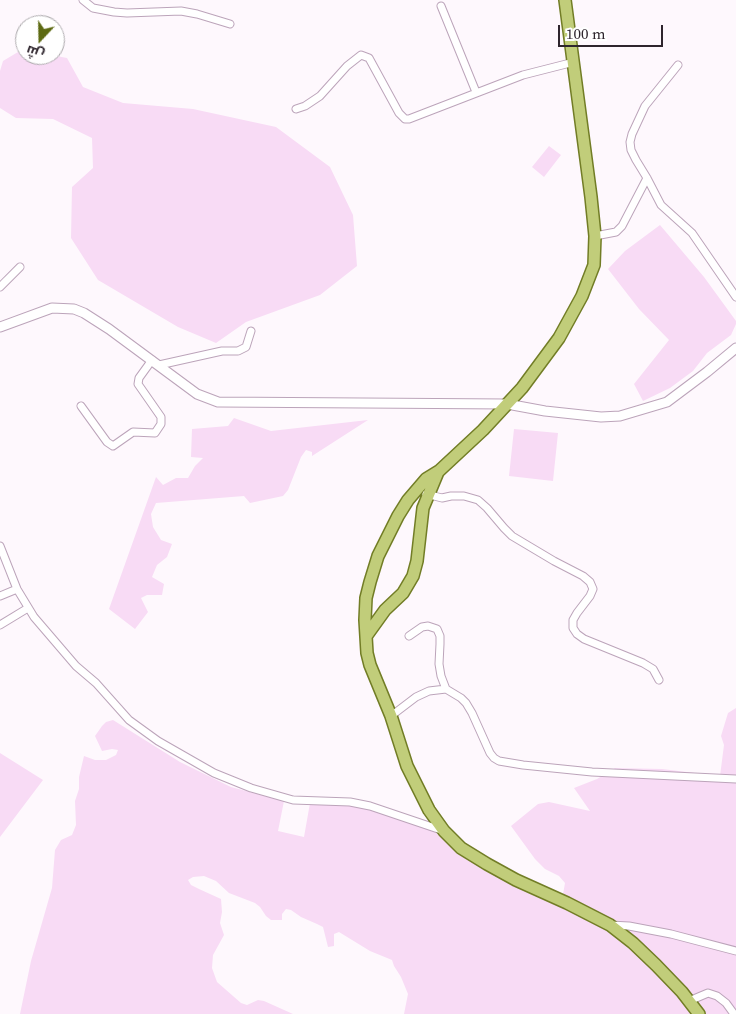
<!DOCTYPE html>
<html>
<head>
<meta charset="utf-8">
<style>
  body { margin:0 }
  #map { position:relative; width:736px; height:1014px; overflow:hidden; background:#fef8fd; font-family:"Source Serif 4",Cairo,serif }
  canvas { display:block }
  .north { position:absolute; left:15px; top:15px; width:50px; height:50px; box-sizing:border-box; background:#fff; border:1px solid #aba8ab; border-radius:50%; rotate:201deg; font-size:14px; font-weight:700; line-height:20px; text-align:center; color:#2e252d }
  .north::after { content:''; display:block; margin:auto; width:18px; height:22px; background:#5d6a12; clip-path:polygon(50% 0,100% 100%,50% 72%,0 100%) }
  .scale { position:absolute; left:558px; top:25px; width:105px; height:22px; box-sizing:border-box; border:2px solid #2e252d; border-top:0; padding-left:6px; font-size:15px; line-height:18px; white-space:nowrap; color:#2e252d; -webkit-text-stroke:4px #fff; paint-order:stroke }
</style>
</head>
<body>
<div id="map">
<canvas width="736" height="1014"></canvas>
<div class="north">ش</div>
<div class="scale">100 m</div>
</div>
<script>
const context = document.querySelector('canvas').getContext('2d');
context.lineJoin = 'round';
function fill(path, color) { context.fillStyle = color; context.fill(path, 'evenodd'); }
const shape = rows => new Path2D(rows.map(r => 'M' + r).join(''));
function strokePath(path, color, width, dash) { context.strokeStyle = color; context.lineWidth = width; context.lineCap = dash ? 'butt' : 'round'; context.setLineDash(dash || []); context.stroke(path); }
const green = shape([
  [23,49,25,50,25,55,51,55,67,58,83,87,123,103,193,109,276,127,330,167,353,215,357,266,320,295,246,322,216,343,178,327,98,280,71,238,72,187,93,168,92,138,53,119,16,118,0,108,0,71,3,61],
  [549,146,561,155,544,177,532,167],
  [660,225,704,277,736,321,736,324,731,335,707,353,693,371,670,388,643,401,634,384,669,340,639,309,608,269,625,251],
  [234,418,271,431,368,420,312,456,312,452,306,450,301,457,288,490,283,496,250,503,244,496,156,503,151,514,153,527,161,540,172,544,167,557,157,565,152,577,164,584,162,595,147,595,141,598,148,612,135,629,109,609,156,477,163,485,176,478,188,478,195,466,203,458,191,457,192,429,228,426],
  [514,429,558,433,553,481,509,476],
  [736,708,736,1014,404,1014,408,994,401,977,394,966,392,960,370,951,339,932,334,934,334,946,328,947,323,927,317,924,301,917,291,910,286,909,282,914,282,920,271,920,266,916,260,907,255,903,229,893,216,881,204,876,193,877,188,880,191,885,199,889,221,899,222,912,220,923,224,935,213,955,212,968,217,982,241,1003,247,1005,258,1000,264,1001,293,1014,20,1014,31,961,52,888,55,850,61,840,72,835,76,825,75,801,79,789,79,777,84,756,95,760,106,760,116,755,118,750,112,749,102,751,95,736,102,726,106,722,113,720,180,762,231,787,284,801,278,831,304,837,310,803,369,807,438,831,562,900,565,883,559,876,545,869,535,859,511,826,538,804,549,802,590,811,574,788,597,779,615,768,662,769,720,776,724,745,721,736,728,713],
  [0,753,43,780,0,837]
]);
const minor = shape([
  [83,0,93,8,114,12,127,13,181,11,197,14,230,24],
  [441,6,476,92],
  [678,65,645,106,632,134,630,142,631,150,636,160,647,178,661,205,692,233,736,297],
  [296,109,305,106,320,96,347,66,361,55,369,58,399,113,405,119,409,119,523,75,574,62],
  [595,236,616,232,622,226,647,178],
  [0,287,20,267],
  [159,365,222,351,238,351,246,347,251,331],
  [81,406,107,442,113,446,133,432,155,433,161,424,161,417,138,384,139,378,152,360],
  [426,494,442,498,451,496,464,496,478,500,487,508,504,528,512,536,554,561,583,576,590,582,593,589,590,596,577,613,573,620,573,628,577,634,584,639,643,663,653,669,659,680],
  [0,546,17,589,34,617,76,666,96,683,129,720,158,741,214,773,251,788,293,800,350,802,370,806,444,831],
  [0,596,17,589],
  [0,625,28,608],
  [409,636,422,627,428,626,437,629,440,636,440,644,439,664,441,676,446,689],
  [391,716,416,697,429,691,446,689,461,698,466,703,472,713,490,753,494,758,499,761,523,765,592,772,736,779],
  [610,925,629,926,671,934,736,951],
  [689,1001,708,993,717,996,726,1003,734,1014]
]);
const tertiary = shape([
  [0,327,52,308,74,309,84,313,109,329,197,394,218,402,507,404,545,411,601,417,620,416,667,402,707,372,736,348]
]);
const primary = shape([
  [565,0,591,197,595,236,594,265,582,296,559,338,522,388,483,430,439,471,426,479,408,500,398,516,378,556,370,582,366,598,365,620,367,653,370,665,391,716,407,766,429,810,444,831,461,848,487,864,516,880,567,903,610,925,633,943,656,965,682,992,699,1014],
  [367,635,385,610,403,593,413,576,417,561,423,508,438,472]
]);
fill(green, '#f8dbf5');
strokePath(minor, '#bca4ba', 9);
strokePath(tertiary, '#bca4ba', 11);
strokePath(primary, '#727d26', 14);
strokePath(minor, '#fff', 7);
strokePath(tertiary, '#fff', 9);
strokePath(primary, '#c1cd7a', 11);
</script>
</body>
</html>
